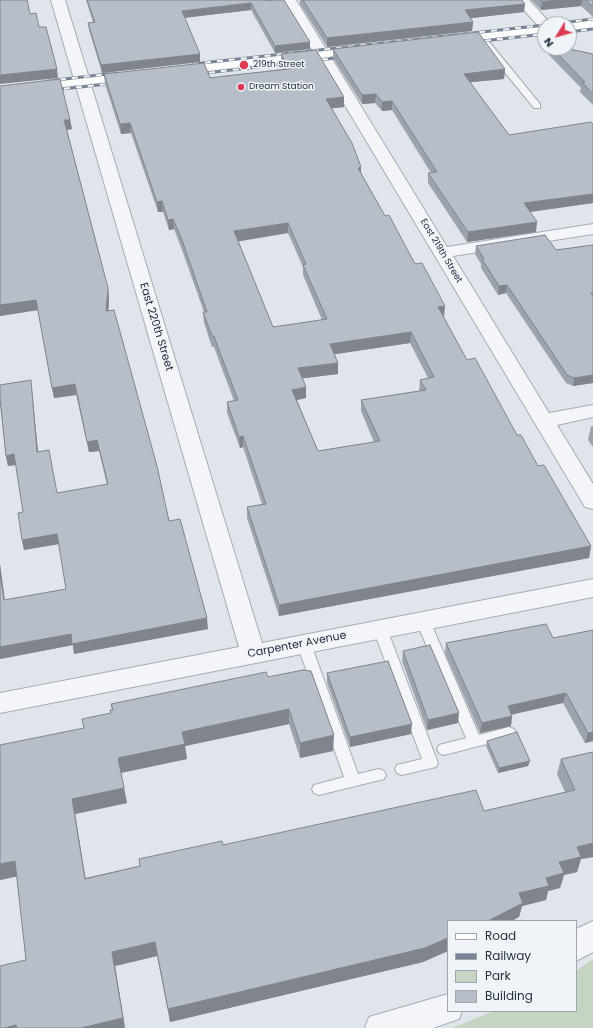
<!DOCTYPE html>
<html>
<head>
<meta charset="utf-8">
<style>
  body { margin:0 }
  #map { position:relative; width:593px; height:1028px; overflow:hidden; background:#e0e4eb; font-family:Poppins,sans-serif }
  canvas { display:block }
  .legend { position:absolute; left:447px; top:920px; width:130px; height:92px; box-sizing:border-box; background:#f0f3f8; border:1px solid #a0a5b0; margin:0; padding:5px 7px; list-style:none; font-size:12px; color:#273144 }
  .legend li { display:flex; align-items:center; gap:8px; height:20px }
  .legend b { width:20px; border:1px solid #a0a5b0 }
  .north { position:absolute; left:537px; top:16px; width:40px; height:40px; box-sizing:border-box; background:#f0f3f8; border:1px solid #a0a5b0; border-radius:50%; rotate:233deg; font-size:11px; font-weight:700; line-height:16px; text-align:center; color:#273144 }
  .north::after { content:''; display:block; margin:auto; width:14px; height:18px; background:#db3a52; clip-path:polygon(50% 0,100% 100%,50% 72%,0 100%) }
</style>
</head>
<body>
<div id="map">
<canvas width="593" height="1028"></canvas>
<ul class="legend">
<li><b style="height:5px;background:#fff"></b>Road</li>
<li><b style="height:5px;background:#788396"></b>Railway</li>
<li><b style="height:11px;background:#c6d5c1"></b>Park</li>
<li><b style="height:11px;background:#b7bdc9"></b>Building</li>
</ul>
<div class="north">N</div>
</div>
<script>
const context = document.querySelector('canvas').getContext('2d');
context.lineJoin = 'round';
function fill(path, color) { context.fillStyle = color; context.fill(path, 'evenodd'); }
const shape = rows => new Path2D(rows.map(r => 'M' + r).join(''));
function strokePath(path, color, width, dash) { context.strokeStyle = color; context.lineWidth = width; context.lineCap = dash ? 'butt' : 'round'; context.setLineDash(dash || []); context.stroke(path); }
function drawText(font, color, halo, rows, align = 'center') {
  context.font = font + ' Poppins,sans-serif'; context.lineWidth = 3; context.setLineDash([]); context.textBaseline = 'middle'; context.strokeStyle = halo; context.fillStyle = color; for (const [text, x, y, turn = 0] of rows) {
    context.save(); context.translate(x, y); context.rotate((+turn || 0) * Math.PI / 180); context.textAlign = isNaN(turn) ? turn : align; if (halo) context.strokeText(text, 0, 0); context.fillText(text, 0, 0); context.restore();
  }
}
const green = shape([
  [593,959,593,1028,452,1028,494,1011,576,1011,576,971]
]);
const service = shape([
  [476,33,482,33,540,104,540,108,534,108,476,37,476,33],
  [423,616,428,618,430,621,479,735,509,727,514,729,516,733,514,737,444,755,439,753,437,749,439,745,466,738,416,621,418,618,423,616],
  [380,624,385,625,387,629,438,763,436,767,402,775,397,773,395,769,397,765,422,759,373,629,375,625,380,624],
  [304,639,309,640,311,644,358,774,379,769,384,771,386,775,384,779,319,795,314,793,312,789,314,785,344,777,297,644,299,640,304,639]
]);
const minor = shape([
  [51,0,65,0,262,643,593,579,593,597,0,713,0,693,239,647,51,0],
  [282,0,296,0,447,247,593,224,593,234,453,256,549,413,593,405,593,417,557,425,593,484,593,509,585,507,282,0],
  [515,0,529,0,551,24,545,24,545,29,540,28,515,0],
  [593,921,593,952,576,961,576,929,593,921],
  [448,994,448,1011,462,1011,459,1019,433,1028,365,1028,369,1017,448,994]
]);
const secondary = shape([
  [593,19,593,27,569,30,569,24,564,24,593,19],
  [545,24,545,32,451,43,446,42,444,39,446,36,451,35,545,24],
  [363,45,368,46,370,49,368,52,177,74,172,73,170,70,172,67,177,66,363,45],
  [134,71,139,72,141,75,139,78,0,94,0,86,134,71]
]);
const rail = shape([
  [552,24,593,19],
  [569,32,593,29],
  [473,42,545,34],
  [310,61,344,57],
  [193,64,545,25],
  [197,74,292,63],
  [48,81,116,73],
  [52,90,117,83]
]);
const wall = shape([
  [86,0,265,0,310,49,275,53,251,10,184,18,200,62,102,73,89,30,88,23,93,22],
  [300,0,522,0,524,12,470,18,473,22,472,31,327,47,300,4],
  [531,0,593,0,593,17,581,6,541,10],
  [549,48,564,48,593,54,593,105,580,92,581,88,548,54],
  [333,49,505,69,504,79,470,82,509,135,593,124,593,203,530,212,536,232,467,242,428,183,428,173,431,173,392,110,382,111,375,103,362,104,333,58],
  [281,54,344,97,344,107,332,108,361,173,385,216,444,317,467,360,538,466,591,546,589,558,279,616,247,518,247,507,262,504,243,447,240,448,227,413,227,402,234,401,214,347,212,347,204,323,203,312,204,312,182,250,174,229,169,230,163,212,158,212,131,133,121,134,105,84,104,74,210,78,284,69,281,64],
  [288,233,303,267,303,275,322,320,273,327,238,241],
  [410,343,428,378,420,380,419,391,361,400,361,411,374,442,318,451,297,400,306,398,303,378,338,374,338,363,334,354],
  [0,86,70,120,72,129,67,130,108,288,109,299,108,311,169,521,208,629,74,654,73,645,0,659,0,564,5,600,66,589,59,544,24,550,22,540,23,512,16,465,8,466,6,456,0,403,0,385,32,391,38,451,57,493,107,485,99,451,89,452,76,395,54,398,38,310,0,316],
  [593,245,593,383,573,386,566,383,506,293,498,295,481,268,481,264,475,254,476,246,556,250],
  [591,426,593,426,593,447,588,440],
  [546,624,593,741,585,743,563,703,512,714,511,726,480,733,445,653,446,643],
  [403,651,458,723,427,730,402,661],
  [327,673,411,734,350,747,327,683],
  [268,677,333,751,300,758,289,724,185,746,187,759,121,773,127,803,75,814,85,878,140,866,223,845,484,811,565,792,557,774,561,759,593,752,593,857,581,859,577,872,564,875,560,888,548,891,546,900,522,906,519,917,448,921,448,951,423,962,170,1022,157,956,115,966,125,1028,0,1028,26,960,17,876,0,880,84,728,111,713,112,710,111,704],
  [487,741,528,766,498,773,486,746]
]);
const shadedWall = shape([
  [557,0,582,0,581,6,541,10,542,2],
  [251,3,251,10,182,18,182,11],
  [525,4,524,12,464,19,465,10],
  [473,22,472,31,327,47,327,38],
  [310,42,310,49,275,53,275,46],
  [200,54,200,62,102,73,101,65],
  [57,69,58,78,0,84,0,75],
  [505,69,504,79,463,83,464,74],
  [376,94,375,103,362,104,362,95],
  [344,97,344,107,326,109,326,99],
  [392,101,392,110,382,111,382,102],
  [64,120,70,120,72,129,66,130],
  [130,123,131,133,121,134,120,124],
  [361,167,361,178,358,168],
  [593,194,593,203,522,213,524,203],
  [162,201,163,212,158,212,157,202],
  [173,219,174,229,169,230,168,220],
  [537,222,536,232,467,242,468,232],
  [288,223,288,233,235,242,234,231],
  [507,285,506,293,498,295,499,286],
  [108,288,109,299,108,321,106,311],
  [36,300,38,310,0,316,0,305],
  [445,306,444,317,438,307],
  [411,332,410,343,330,355,330,344],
  [338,363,338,374,298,379,298,368],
  [593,375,593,383,573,386,574,378],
  [31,380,32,391,39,462,37,452],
  [75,384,76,395,54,398,52,388],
  [306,387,306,398,292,401,292,390],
  [243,436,243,447,240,448,239,437],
  [97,440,99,451,89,452,87,442],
  [14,454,16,465,8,466,6,456],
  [57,534,59,544,24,550,22,540],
  [591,546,589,558,279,616,279,605],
  [0,564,6,611,4,600,0,572],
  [207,618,208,629,74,654,73,645,0,659,0,647,71,634],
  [566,693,563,703,506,716,508,706],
  [289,709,289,724,185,746,187,759,120,773,118,758,182,732],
  [459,713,458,723,427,730,428,720],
  [512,716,511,726,480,733,482,723],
  [412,724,411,734,350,747,350,737],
  [593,732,593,741,585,743,588,733],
  [334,735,333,751,300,758,300,743],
  [530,761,528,766,498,773,499,768],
  [124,788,127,803,75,814,88,893,85,879,72,799],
  [593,833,593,857,581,859,577,872,564,875,560,888,548,891,546,900,522,906,519,917,512,921,488,921,519,893,546,878,559,862],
  [15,861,19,876,0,880,0,864],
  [448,938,448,951,423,962,170,1022,168,1009],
  [155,942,157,956,115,966,125,1028,81,1028,112,952],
  [16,1025,17,1028,4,1028]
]);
const building = shape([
  [0,0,27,0,30,14,36,13,39,27,46,27,57,69,0,75,0,0],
  [87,0,265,0,266,1,274,0,284,0,310,42,275,46,251,3,182,11,200,54,101,65,88,23,95,22,87,0],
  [303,0,522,0,525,4,465,10,473,22,327,38,303,0],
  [540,0,557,0,542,2,540,0],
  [586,0,593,0,593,7,586,0],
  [478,32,505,69,464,74,509,135,591,122,593,124,593,194,524,203,537,222,468,232,428,173,437,172,392,101,382,102,376,94,362,95,333,49,478,32],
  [552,48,564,48,593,54,593,94,582,82,585,82,552,48],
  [316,50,344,97,326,99,352,143,361,167,358,168,385,216,389,215,415,264,422,263,445,306,438,307,467,360,475,358,517,435,521,435,538,466,544,465,591,546,279,605,247,507,266,504,243,436,239,437,227,402,238,400,219,350,214,336,212,336,203,312,207,312,182,240,173,219,168,220,162,201,157,202,130,123,120,124,104,74,204,63,210,78,234,75,289,69,281,54,316,50],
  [288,223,306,264,303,265,327,319,273,327,234,231,288,223],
  [411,332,434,377,420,380,426,390,361,400,380,441,318,451,292,390,306,387,298,368,338,363,330,344,411,332],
  [60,79,70,120,64,120,108,288,106,311,114,310,157,466,169,521,180,519,207,618,72,644,71,634,0,647,0,572,4,600,66,589,57,534,22,540,18,513,23,512,14,454,6,456,0,398,0,385,31,380,37,452,49,450,57,493,108,484,97,440,87,442,75,384,52,388,36,300,0,305,0,86,60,79],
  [545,235,556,250,593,245,593,293,591,293,593,296,593,375,574,378,567,375,507,285,499,286,482,259,484,259,476,246,545,235],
  [546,624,553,638,593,630,593,732,588,733,566,693,508,706,512,716,482,723,446,643,546,624],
  [430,645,459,713,428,720,403,651,430,645],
  [388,661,412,724,350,737,327,673,388,661],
  [303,670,311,671,334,735,300,743,289,709,182,732,185,744,118,758,124,788,72,799,85,879,140,866,139,859,222,841,223,845,476,790,484,811,575,790,561,759,593,752,593,843,577,847,581,857,559,862,564,873,546,878,549,886,519,893,523,903,488,921,448,921,448,938,425,948,168,1009,155,942,112,952,123,1018,81,1028,17,1028,16,1025,4,1028,0,1028,0,966,26,960,15,861,0,864,0,745,84,728,82,719,111,713,110,710,113,710,111,704,266,672,268,677,303,670],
  [517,732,530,761,499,768,487,741,517,732]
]);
const markers = [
  [244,65,5,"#db3a52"],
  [241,87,4,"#db3a52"]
];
const farPoinames = [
  ["219th Street",253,65],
  ["Dream Station",249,87]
];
const farStreetnames = [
  ["East 219th Street",441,251,59]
];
const streetNames = [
  ["East 220th Street",156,327,73],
  ["Carpenter Avenue",297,645,-11]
];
fill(green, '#c6d5c1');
strokePath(service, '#a5abb6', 2);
strokePath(minor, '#a5abb6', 2);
fill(service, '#f4f5f8');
fill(minor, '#f4f5f8');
fill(secondary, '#fff');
strokePath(rail, '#788396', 3);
strokePath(rail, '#f0f3f8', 2, [6]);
fill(wall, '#9da3ad');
fill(shadedWall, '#80848d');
fill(building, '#b7bdc9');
strokePath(building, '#80848d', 1);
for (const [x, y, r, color] of markers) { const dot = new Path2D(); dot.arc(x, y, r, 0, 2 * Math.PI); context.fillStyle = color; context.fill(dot); strokePath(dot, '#f0f3f8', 1.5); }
drawText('9px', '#273144', '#f0f3f8', farPoinames, 'left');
drawText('9px', '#273144', '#f0f3f8', farStreetnames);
drawText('11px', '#273144', '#f0f3f8', streetNames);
</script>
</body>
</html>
